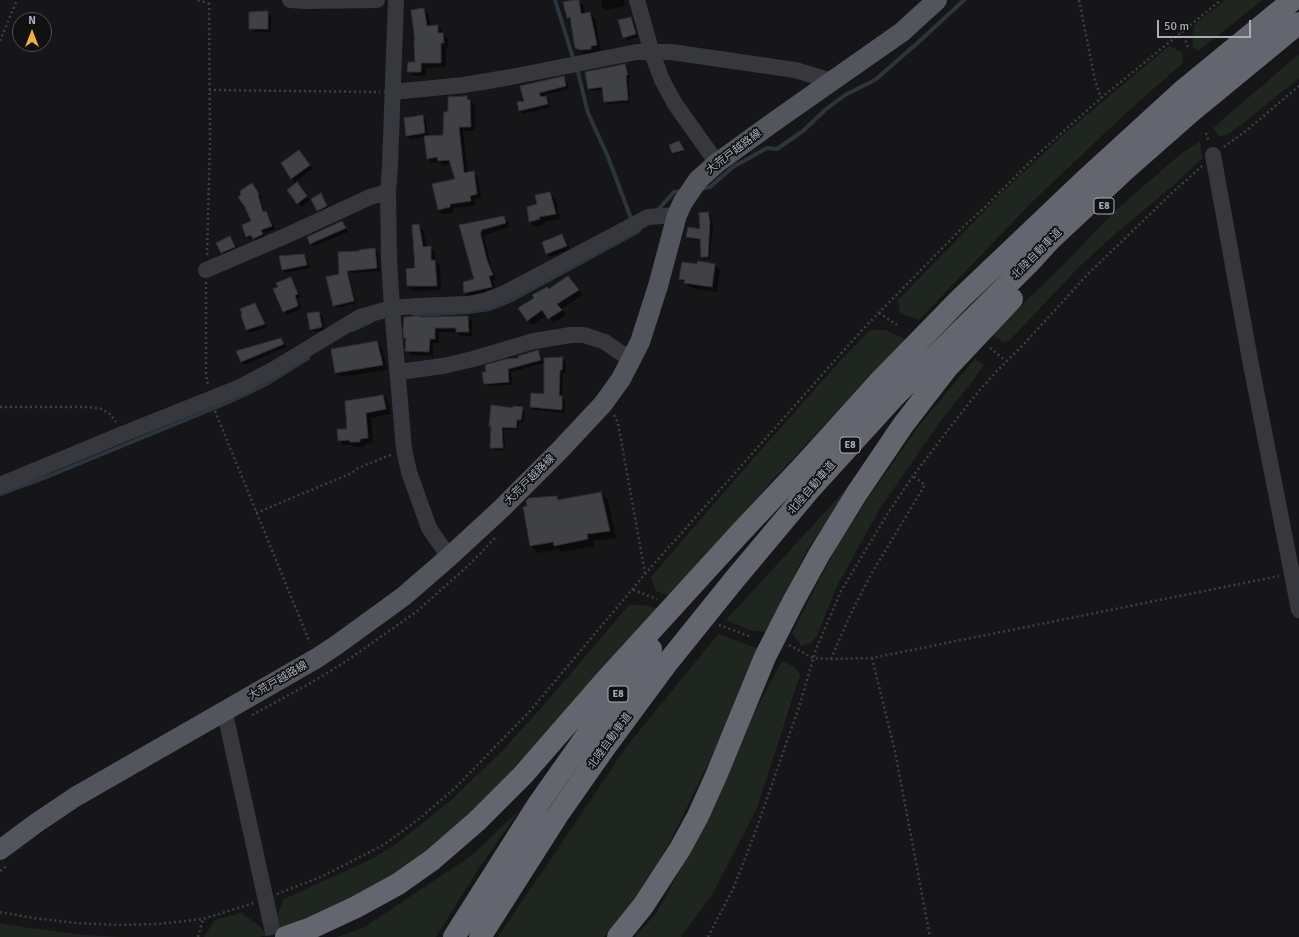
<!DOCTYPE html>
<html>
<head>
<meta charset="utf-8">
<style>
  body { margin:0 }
  #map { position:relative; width:1299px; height:937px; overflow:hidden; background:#161618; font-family:Signika,sans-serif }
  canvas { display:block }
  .north { position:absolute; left:12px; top:12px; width:40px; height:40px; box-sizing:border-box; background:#111113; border:1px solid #4d4f55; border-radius:50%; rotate:0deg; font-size:11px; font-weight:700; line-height:16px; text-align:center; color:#a8adb8 }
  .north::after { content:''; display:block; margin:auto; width:14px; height:18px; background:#f2b134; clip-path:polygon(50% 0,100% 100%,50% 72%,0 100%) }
  .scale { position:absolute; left:1157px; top:20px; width:94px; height:18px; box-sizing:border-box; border:2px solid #a8adb8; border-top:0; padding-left:5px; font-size:12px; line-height:14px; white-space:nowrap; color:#a8adb8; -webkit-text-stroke:3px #111113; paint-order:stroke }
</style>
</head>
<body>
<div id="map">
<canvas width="1299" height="937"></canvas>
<div class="north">N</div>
<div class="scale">50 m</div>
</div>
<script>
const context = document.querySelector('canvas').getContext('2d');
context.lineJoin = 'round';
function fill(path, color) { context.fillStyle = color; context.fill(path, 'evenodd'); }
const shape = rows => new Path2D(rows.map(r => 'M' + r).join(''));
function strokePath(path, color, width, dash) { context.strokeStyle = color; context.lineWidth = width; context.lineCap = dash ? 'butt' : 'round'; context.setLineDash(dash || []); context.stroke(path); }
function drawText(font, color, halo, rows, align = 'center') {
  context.font = font + ' Signika,"Noto Sans JP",sans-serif'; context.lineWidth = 3.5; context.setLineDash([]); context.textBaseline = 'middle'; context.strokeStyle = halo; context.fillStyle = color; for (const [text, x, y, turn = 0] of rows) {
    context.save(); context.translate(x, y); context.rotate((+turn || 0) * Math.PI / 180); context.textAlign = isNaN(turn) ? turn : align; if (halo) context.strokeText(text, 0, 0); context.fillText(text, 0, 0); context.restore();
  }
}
const green = shape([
  [1226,0,1263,0,1198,51,1193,47,1192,37,1195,24],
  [1169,46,1182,52,1183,63,1127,112,1030,204,919,320,900,313,898,300,1007,188,1063,135],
  [1299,54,1299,78,1246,121,1227,135,1219,136,1213,128],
  [1200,141,1202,159,1176,183,1115,234,1079,267,1009,341,1003,342,992,334,1063,265,1114,212,1177,157],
  [870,330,885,330,905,339,771,482,671,597,656,591,651,577,737,477,840,361],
  [975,359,984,365,968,387,942,419,879,510,836,588,817,636,811,643,801,646,792,633,837,546,870,495,921,423],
  [858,476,807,550,766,632,750,630,726,620],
  [629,605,642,605,662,609,546,740,428,855,355,899,279,929,278,914,284,899,372,859,396,844,450,801,501,752,544,705],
  [718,634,760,649,713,754,671,840,640,894,604,937,498,937,627,746],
  [782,661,795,667,800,675,757,808,713,893,681,937,635,937,657,912,712,811,752,717],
  [521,808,477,871,436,937,337,937,363,928,471,856],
  [241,913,261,927,266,935,259,937,204,937,215,920],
  [0,923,23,927,86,935,122,937,0,937]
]);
const shadow = shape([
  [578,0,583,5,585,14,590,13,595,19,601,50,595,51,596,54,587,55,582,53,576,47,572,22,568,18,564,3],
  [601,0,624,0,625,6,605,10,602,7],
  [423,9,428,14,431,27,438,26,448,39,448,48,446,48,446,67,426,68,426,76,413,76,408,71,416,63,416,42],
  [267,12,271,16,271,32,254,32,250,29],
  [630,18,634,21,638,37,627,41,624,37],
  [625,65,628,68,630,77,628,78,630,103,608,104,605,101,603,90,592,91,589,88],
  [563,77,567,81,569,89,544,95,549,100,551,107,523,114,520,111,518,103,525,101],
  [466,97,475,105,475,131,463,131,468,173,473,172,478,177,481,198,474,200,475,206,454,208,454,212,443,215,438,210,457,180,452,164,443,166,439,162,432,163,428,158,425,137,410,139,407,135,423,116,426,120,428,136,444,136,449,113],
  [680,143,684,151,675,154,673,153],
  [302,155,313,169,295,182,282,163],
  [252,185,262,198,260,199,265,213,269,216,275,229,264,234,266,238,257,242,253,238,250,240,247,237,252,222],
  [300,187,310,200,301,207,289,190],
  [550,193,555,198,560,219,544,222,545,224,535,227,530,222],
  [322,196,328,208,319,212,317,211],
  [708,213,711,216,713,224,710,259,705,259,702,256,701,241,690,239,687,237,701,230],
  [504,217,508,221,509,227,485,235,485,236,484,236,491,265,496,279,493,280,496,291,470,297,465,293,476,280,460,226],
  [342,222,348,232,314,246,311,243],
  [418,225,423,230,427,248,430,248,435,252,435,261,440,266,441,290,413,291,408,286,416,269],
  [562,235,565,238,570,249,550,257,546,253],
  [231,239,236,248,223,254,218,243],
  [374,249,378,252,380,271,349,273,356,303,337,308,334,305,340,274,361,252],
  [304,255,307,259,310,268,286,273,283,270],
  [714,265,720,270,717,292,691,288,680,279],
  [291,279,294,282,301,297,297,299,301,309,287,315,284,311,279,287],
  [572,282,583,295,561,309,566,315,554,323,547,315,532,325,527,320,549,291],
  [255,304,258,307,267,327,250,333,247,330,242,316],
  [318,313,322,316,325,330,314,332,311,329],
  [468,317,472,321,472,336,461,336,457,332,439,332,439,343,433,343,433,356,411,355,406,350,407,339,405,337],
  [281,339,284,342,286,347,245,365,241,362,237,352],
  [377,342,382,348,387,370,341,377,336,372],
  [538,351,541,354,544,363,511,372,512,385,489,386,485,383,487,373],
  [562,358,566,362,565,373,563,373,562,397,565,400,565,413,534,410,531,407,545,395],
  [383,396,388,401,391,414,371,418,373,443,365,444,365,447,356,447,353,445,344,445,339,440],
  [522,408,525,411,523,423,520,422,518,430,504,429,505,451,494,450,491,447,492,427,490,425,513,409],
  [601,493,608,500,616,538,593,541,594,546,562,552,559,549,538,553,531,546,524,508,557,497,561,500]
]);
const stream = shape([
  [555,0,574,61],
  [577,68,588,113,608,157,632,221],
  [699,189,710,187,733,167,767,148,777,149,803,131,825,110,845,95,875,80,922,39,964,0],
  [656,212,674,192,682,191],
  [414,314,435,314,468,312,490,309,510,301,637,232,640,229],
  [353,330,372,321],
  [0,494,49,476,229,402,265,385,308,358]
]);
const building = shape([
  [573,0,579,0,581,14,590,12,597,45,591,46,591,49,581,50,575,48,570,17,567,18,563,2,573,0],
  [424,8,427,26,438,25,438,33,443,33,444,43,441,43,441,63,421,63,421,72,407,72,408,62,415,62,414,41,415,41,411,10,424,8],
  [268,11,268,29,249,29,249,12,268,11],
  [631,17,636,34,623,38,618,20,631,17],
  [625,64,628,75,626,75,628,100,604,102,602,87,588,89,585,72,625,64],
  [564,76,566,86,539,93,541,97,546,96,548,104,519,111,517,102,524,101,520,86,564,76],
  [467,96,467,99,470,100,471,127,459,127,464,173,474,171,477,194,470,196,471,201,450,204,450,207,438,210,432,184,455,179,449,160,438,161,437,157,427,159,424,136,443,135,444,112,448,112,448,97,467,96],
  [423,115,425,133,406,136,404,118,423,115],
  [679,141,684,150,672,153,669,145,679,141],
  [299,150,310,165,291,179,281,163,299,150],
  [297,182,307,196,297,204,287,190,297,182],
  [252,183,259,194,258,195,263,212,266,211,272,226,261,230,263,234,253,239,251,235,246,237,242,225,251,221,245,207,238,197,241,195,240,191,252,183],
  [550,192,556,214,539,217,540,219,529,222,527,207,537,204,535,195,550,192],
  [321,193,327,206,317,211,311,199,321,193],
  [708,212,710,221,708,257,701,257,700,239,686,237,688,227,700,229,699,213,708,212],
  [504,216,506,223,481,230,482,232,480,232,487,260,493,275,489,276,492,287,464,293,463,282,474,279,459,225,504,216],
  [342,221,346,228,310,244,307,237,342,221],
  [419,224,423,247,431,246,431,260,435,260,437,286,407,286,406,269,415,268,412,225,419,224],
  [562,234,567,246,546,254,542,242,562,234],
  [230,236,235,247,221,253,216,243,230,236],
  [375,248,377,268,347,271,354,301,333,306,326,277,339,274,338,252,360,251,359,250,375,248],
  [304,254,307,265,282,270,279,256,304,254],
  [698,261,715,264,712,287,684,283,685,280,679,279,682,262,697,264,698,261],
  [568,276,579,290,557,304,562,310,548,319,542,310,527,321,518,308,534,298,532,295,547,287,549,289,568,276],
  [291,277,298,294,295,295,298,306,283,312,273,289,278,287,276,283,291,277],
  [255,303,265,324,246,330,241,315,242,314,240,309,255,303],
  [319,312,322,327,310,330,307,313,319,312],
  [416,316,420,316,420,317,468,316,469,332,456,332,456,328,435,328,435,339,430,339,429,352,405,351,406,338,404,338,403,330,404,317,416,316],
  [281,338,284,344,241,362,236,351,281,338],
  [377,341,383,365,335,373,331,349,377,341],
  [538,350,541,360,508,369,509,382,484,384,482,372,486,372,485,365,506,359,519,358,518,356,538,350],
  [563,357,562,370,560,370,559,396,562,396,562,410,530,407,531,393,544,394,544,358,563,357],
  [383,395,386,409,366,413,368,438,360,439,360,442,350,442,349,440,338,441,337,429,347,429,345,401,383,395],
  [491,405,513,408,513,406,523,407,521,420,517,420,516,428,502,427,503,448,490,448,491,426,489,426,491,405],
  [601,492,610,531,587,534,588,539,554,546,553,542,530,546,523,507,527,506,526,501,529,498,557,496,558,500,601,492]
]);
const minorTunnel = shape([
  [270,919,274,937]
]);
const path = shape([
  [198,0,210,4],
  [1079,0,1095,80,1101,98],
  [1182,31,1189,50],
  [0,41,17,0],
  [209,90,380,92],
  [1206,133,1209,142],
  [1224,147,1247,130,1299,86],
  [207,255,210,144,209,0],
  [206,282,206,375,208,385],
  [879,313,897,325],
  [990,348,1006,361],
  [0,407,89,407,101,409,110,414,116,422],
  [215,411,310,643],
  [614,415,618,423,645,573],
  [256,513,352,473,358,468,393,454],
  [633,590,657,599],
  [719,625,749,636],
  [789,645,813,658,831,659,872,658,1279,576],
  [872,658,895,751,930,937],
  [831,659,852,611,873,571,925,485,913,476],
  [252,715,309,684,345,662,416,612,470,564,497,536],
  [0,871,8,865],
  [277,894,323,876,385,844,419,819,455,788,530,711,645,574,862,330,964,226,983,209,1037,155,1101,98,1221,0],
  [0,912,33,918,76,923,118,925,158,924,203,919,254,903],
  [198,937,203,919],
  [708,937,733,889,756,830,799,707,816,649,841,591,888,513,913,476,951,426,978,392,996,372,1024,344,1087,275,1173,192,1202,166]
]);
const minor = shape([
  [290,0,306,1,377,0],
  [396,0,390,166,388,192,389,259,392,308,404,449,409,472,429,528,449,557],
  [637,0,652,53,662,80,675,104,717,163],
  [392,92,464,85,511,77,637,52,671,52,795,70,832,81],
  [1213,155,1251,365,1299,610],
  [206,270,290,234,370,197,388,192],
  [398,372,443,366,473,359,534,341,571,335,584,335,605,342,631,360],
  [0,485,123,434,238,388,274,369,360,317,392,308,416,306,468,304,487,300,505,293,648,217,677,215],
  [224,712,228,727,270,919]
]);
const major = shape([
  [0,850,35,824,75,797,317,658,338,644,404,596,449,557,501,509,560,450,603,404,621,379,640,342,658,286,677,215,683,202,698,180,717,163,775,121,902,32,937,0]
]);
const highway = shape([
  [286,937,309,929,356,907,398,884,432,860,477,821,523,775,604,682,740,533,803,466,878,383,960,299,1085,180,1181,92,1293,0],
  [454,937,539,803,587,735,651,649],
  [480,937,557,816,606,746,668,662,734,580,811,488,893,398,1028,264,1050,240,1126,169,1192,111,1299,23],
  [618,937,643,906,680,849,698,816,716,776,765,657,794,600,820,553,857,493,903,425,947,368,1012,299]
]);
const shields = [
  [1104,206,20],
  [850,445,20],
  [618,694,20]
];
const shieldNames = [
  ["E8",1104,206],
  ["E8",850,445],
  ["E8",618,694]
];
const streetNames = [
  ["大荒戸越路線",734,152,-37],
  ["北陸自動車道",1037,254,-45],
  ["大荒戸越路線",530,480,-45],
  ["北陸自動車道",812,488,-49],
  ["大荒戸越路線",278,681,-30],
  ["北陸自動車道",610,741,-54]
];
fill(green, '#1e261f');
fill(shadow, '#0007');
strokePath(stream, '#2c353c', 4);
fill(building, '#404145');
strokePath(building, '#303034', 1);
strokePath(minorTunnel, '#333438', 16, [16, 8]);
strokePath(path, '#3d3f44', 2.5, [2, 3]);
strokePath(minor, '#37383d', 16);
strokePath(major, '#53555c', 20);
strokePath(highway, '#63666e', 22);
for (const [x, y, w] of shields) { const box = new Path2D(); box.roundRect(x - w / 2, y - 8, w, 16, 3); context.fillStyle = '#111113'; context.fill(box); strokePath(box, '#a8adb8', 1); }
drawText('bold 10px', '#a8adb8', null, shieldNames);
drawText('11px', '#a8adb8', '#111113', streetNames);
</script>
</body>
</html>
